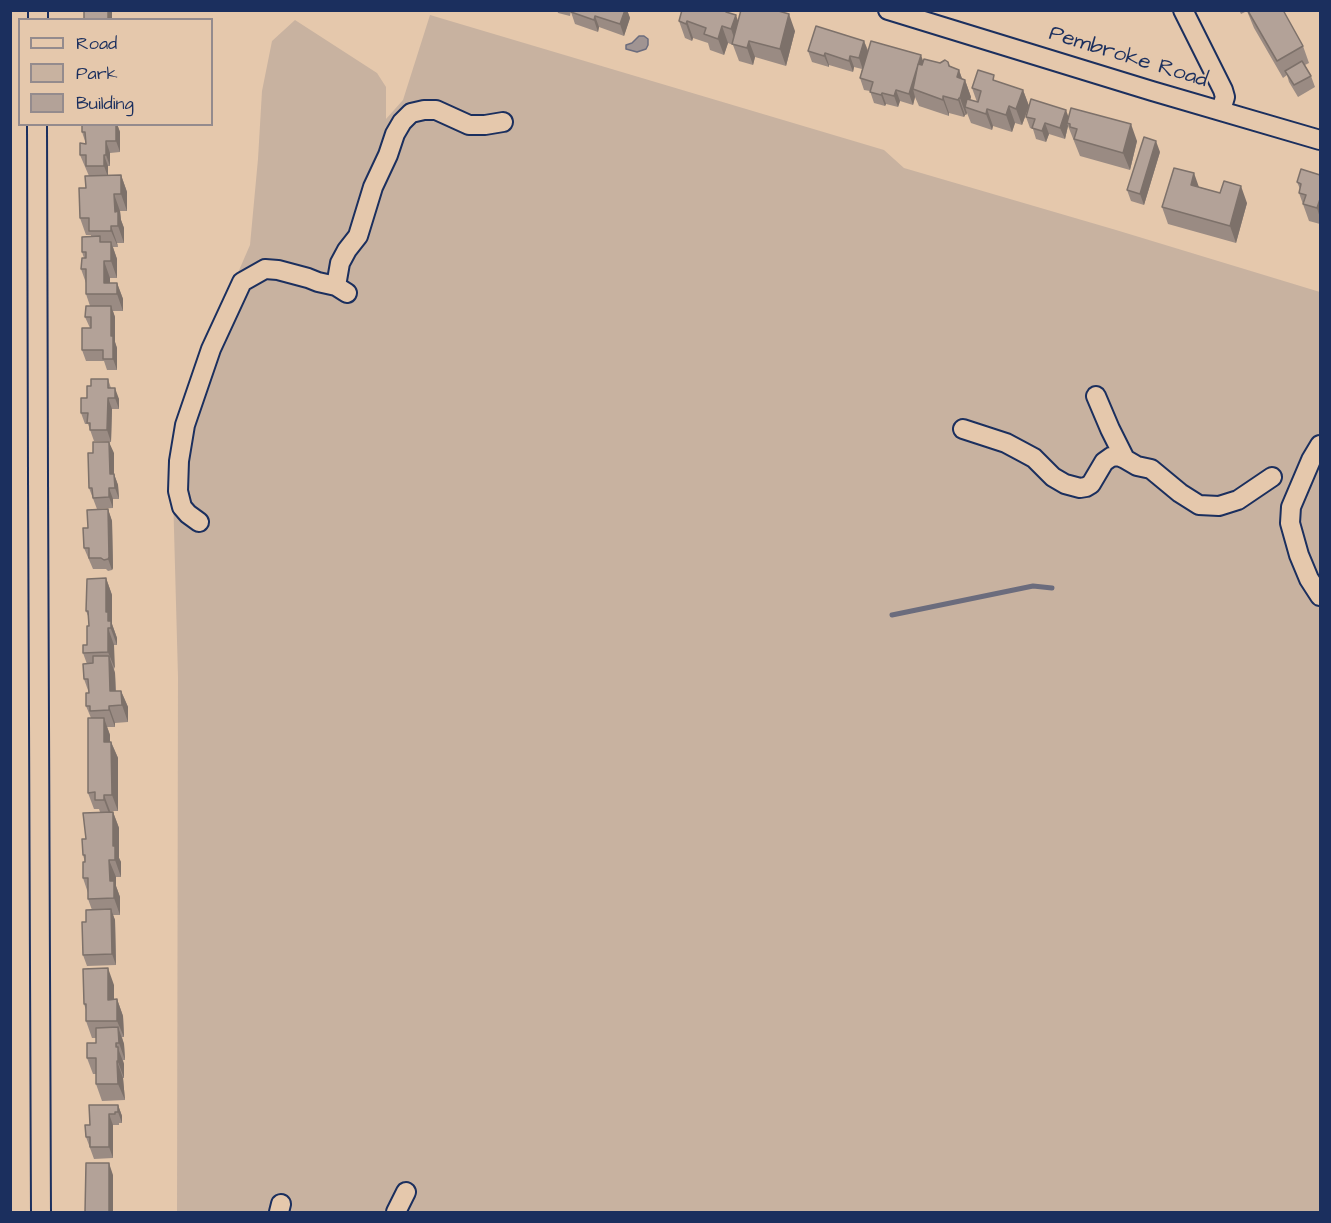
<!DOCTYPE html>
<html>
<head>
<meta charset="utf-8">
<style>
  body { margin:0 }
  #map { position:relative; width:1331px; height:1223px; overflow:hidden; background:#e5c8ac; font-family:"Architects Daughter",sans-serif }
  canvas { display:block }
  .frame { position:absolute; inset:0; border:12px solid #1b2f5e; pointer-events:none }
  .legend { position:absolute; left:18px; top:18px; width:195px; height:108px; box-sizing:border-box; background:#e5c8ac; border:2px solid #948b8d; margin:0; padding:8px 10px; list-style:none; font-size:18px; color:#1b2f5e }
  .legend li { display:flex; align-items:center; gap:12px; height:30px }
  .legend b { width:30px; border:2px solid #948b8d }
</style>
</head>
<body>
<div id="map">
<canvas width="1331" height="1223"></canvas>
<div class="frame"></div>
<ul class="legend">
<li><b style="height:8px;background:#e5c8ac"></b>Road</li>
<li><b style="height:16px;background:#c8b2a0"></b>Park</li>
<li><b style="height:16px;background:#b3a298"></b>Building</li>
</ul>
</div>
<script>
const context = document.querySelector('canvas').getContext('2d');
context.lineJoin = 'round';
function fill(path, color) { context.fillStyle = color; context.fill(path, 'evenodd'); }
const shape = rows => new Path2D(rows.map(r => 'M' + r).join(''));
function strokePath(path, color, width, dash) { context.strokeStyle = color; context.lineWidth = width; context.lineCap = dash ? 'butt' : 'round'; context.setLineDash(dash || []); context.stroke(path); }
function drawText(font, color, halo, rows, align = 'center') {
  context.font = font + ' "Architects Daughter",sans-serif'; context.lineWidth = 4.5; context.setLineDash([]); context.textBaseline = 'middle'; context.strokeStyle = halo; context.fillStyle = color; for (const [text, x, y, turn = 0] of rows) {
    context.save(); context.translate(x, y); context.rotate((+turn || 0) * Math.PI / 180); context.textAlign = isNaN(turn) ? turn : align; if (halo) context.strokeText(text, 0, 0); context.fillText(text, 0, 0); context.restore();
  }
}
const green = shape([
  [430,15,884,150,904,168,1116,230,1320,292,1320,1212,177,1212,178,677,172,456,191,381,250,245,258,159,262,91,272,41,295,20,377,73,386,87,386,119,403,100]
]);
const water = shape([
  [639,36,644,36,648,39,648,45,646,49,637,52,626,49,626,45,632,43,639,36]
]);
const stream = shape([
  [892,615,1033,586,1052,588]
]);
const minor = shape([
  [888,10,1152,91,1320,140],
  [1183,10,1223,90,1225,97,1221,110],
  [38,20,38,10],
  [37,124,38,478,41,1212],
  [336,286,340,263,347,250,358,236,373,187,388,155,395,134,402,122,411,113,424,110,436,110,469,125,485,125,503,122],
  [1096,396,1110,429,1125,459,1137,466,1151,469,1180,493,1199,505,1219,506,1238,500,1272,477],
  [963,429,1006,443,1021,451,1034,458,1053,477,1065,484,1080,488,1086,487,1091,484,1104,462,1111,457,1118,456,1125,459],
  [1320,445,1311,460,1291,507,1290,523,1299,555,1309,579,1320,596],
  [199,522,188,514,182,507,178,491,179,461,185,425,211,349,242,282,265,269,278,270,308,278,318,282,336,286,347,293],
  [279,1212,281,1204],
  [396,1212,406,1192]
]);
const wall = shape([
  [557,10,571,10,570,16,558,13],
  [571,10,627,10,630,18,624,36,599,27,598,32,575,24,571,12],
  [1239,10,1283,10,1303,46,1309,63,1305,65,1311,76,1315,87,1298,97,1289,82,1287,75,1283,78,1254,28,1247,11,1241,14],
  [729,13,738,23,795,31,786,66,755,57,753,65,739,61,733,45,728,43,724,55,710,50,708,43,693,38,692,41,685,38,679,21],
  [864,41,868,50,923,62,940,63,948,62,950,66,959,70,962,79,965,80,971,97,970,100,977,102,972,88,996,81,1023,90,1029,106,1022,125,1015,123,1012,132,993,126,992,130,971,123,967,113,966,115,965,115,964,117,949,113,949,116,919,106,915,97,913,105,900,101,898,107,886,104,885,106,874,103,870,91,864,90,860,78,862,69,854,67,853,72,829,65,829,67,812,62,808,51],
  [1026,117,1069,118,1137,141,1130,170,1080,156,1068,126,1065,139,1049,134,1046,142,1036,139,1033,129,1030,128],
  [82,124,117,124,120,132,120,152,110,153,110,166,108,166,108,175,121,175,127,192,127,211,120,211,121,220,124,228,124,243,117,243,118,247,113,247,117,259,117,278,110,278,110,283,117,283,123,299,123,311,113,311,115,317,115,342,117,348,117,370,107,370,104,361,86,361,82,350,90,328,85,317,90,306,86,294,86,283,81,269,84,258,82,252,91,237,91,235,86,235,80,218,86,188,89,176,80,155,86,144,82,132],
  [1160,152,1144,205,1131,201,1127,190],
  [1320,175,1320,224,1309,221,1299,193,1300,189,1297,182],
  [1199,187,1220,193,1247,203,1236,243,1168,224,1162,207],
  [108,379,111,388,119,399,119,409,112,409,111,442,94,441,88,424,85,424,81,413,91,386],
  [93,453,114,453,114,474,118,485,119,499,113,499,113,508,97,509,89,488],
  [108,509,112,521,113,568,112,570,108,571,106,569,93,569,84,548,88,528],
  [106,578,112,595,112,624,117,638,117,645,114,645,114,669,115,673,116,691,121,691,128,707,128,722,115,723,115,727,107,727,110,735,110,742,111,742,118,758,118,811,110,811,113,812,119,828,119,858,121,862,121,877,116,877,116,886,120,897,120,915,113,915,115,920,116,965,87,966,83,955,86,922,92,910,88,899,88,893,83,878,85,862,83,855,86,839,100,812,99,809,94,809,88,793,91,718,86,706,89,693,84,679,87,664,83,653,87,645,89,626,89,618,86,611],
  [114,985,114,999,117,999,123,1016,124,1037,122,1037,124,1044,125,1060,123,1060,124,1064,124,1078,123,1078,125,1100,102,1101,96,1084,96,1074,93,1074,87,1058,96,1043,96,1038,92,1038,86,1021,86,1010,84,1004],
  [118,1105,122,1116,122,1123,119,1123,119,1125,113,1125,113,1158,94,1159,86,1137,90,1125]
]);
const shadedWall = shape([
  [108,10,112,10,112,20,108,20],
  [625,10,627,10,630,18,624,36,620,24],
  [727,10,728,10,733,23,736,15,742,32,737,46,731,29,726,12],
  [789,14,795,31,786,66,780,49],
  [595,16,599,27,598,32,594,20],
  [687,21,693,38,692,41,686,24],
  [722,26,728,43,724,55,718,39],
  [749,41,755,57,753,65,747,48],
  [864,41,868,52,863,70,859,58],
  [825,53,829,65,829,67,824,56],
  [921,55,925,66,913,89,915,97,913,105,909,94],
  [850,56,854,67,853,72,849,61],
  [959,70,964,84,965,80,971,97,968,108,965,107,967,113,966,115,960,98,957,77],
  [896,90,900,101,898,107,894,96],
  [1023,90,1029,106,1022,125,1016,109],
  [882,93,886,104,885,106,881,95],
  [943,96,949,113,949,116,943,100],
  [959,98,965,115,964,117,958,100],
  [1009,106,1015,123,1012,132,1006,115],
  [987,109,993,126,992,130,986,114],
  [1066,110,1070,121,1067,123,1068,126,1065,139,1060,128],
  [1045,123,1049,134,1046,142,1042,131],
  [116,124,117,124,120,132,120,152,116,141],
  [1131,124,1137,141,1130,170,1123,153],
  [106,141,110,153,110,166,106,155],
  [1156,141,1160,152,1144,205,1140,194],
  [104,155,108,166,108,177,104,166],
  [1194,173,1200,190,1191,185],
  [121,175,127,192,127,211,121,194],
  [1241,186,1247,203,1236,243,1230,226],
  [114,194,120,211,121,220,124,228,124,243,118,226,115,212],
  [1320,199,1320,218,1317,208],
  [111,226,117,243,118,247,111,231],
  [111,242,117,259,117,278,111,261],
  [104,261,110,278,110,294,104,283],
  [117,283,123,299,123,311,117,294],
  [111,306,115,317,115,342,117,348,117,370,113,359,111,336],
  [115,388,119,399,119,409,115,398],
  [108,398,112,409,111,442,107,430],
  [109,442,114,453,114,485,110,474],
  [114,474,118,485,119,499,115,488],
  [109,488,113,499,113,508,109,497],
  [108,509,112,521,113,568,112,570,108,559],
  [106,578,112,595,112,624,117,638,117,645,108,621,106,612],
  [108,628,114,645,115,669,108,652],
  [109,656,115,673,116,706,110,691],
  [121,691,128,707,128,722,122,705],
  [109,706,115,723,115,727,109,710],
  [104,718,110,735,110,758,104,742],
  [111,742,118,758,118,811,112,795],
  [104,795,110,811,110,816,104,800],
  [113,812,119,828,119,858,121,862,121,877,115,860,113,846],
  [109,860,116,877,116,886,120,897,120,915,114,898,110,881],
  [111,909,115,920,116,965,112,954],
  [108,968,114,985,114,1016,108,1000],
  [117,999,123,1016,124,1037,117,1021],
  [118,1027,124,1044,125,1060,119,1043],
  [116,1043,124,1064,124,1078,118,1062],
  [117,1061,123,1078,125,1100,118,1084],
  [118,1105,122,1116,122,1123,118,1112],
  [109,1114,113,1125,113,1158,109,1147],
  [109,1163,113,1175,113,1212,109,1212]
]);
const building = shape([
  [84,10,108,10,108,20,84,20,84,10],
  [571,10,625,10,620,24,595,16,594,20,571,12,571,10],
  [682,10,727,10,726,12,736,15,731,29,722,26,718,39,704,34,706,28,687,21,686,24,679,21,682,10],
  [741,10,775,10,789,14,780,49,749,41,747,48,732,44,741,10],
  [1249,10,1283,10,1303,46,1277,61,1248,11,1249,10],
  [816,26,864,41,859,58,850,56,849,61,825,53,824,56,808,51,816,26],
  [871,41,921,55,909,94,896,90,894,96,882,93,881,95,870,92,873,82,860,78,871,41],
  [924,59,940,63,945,60,948,62,949,66,959,70,957,77,965,80,960,98,959,98,958,100,943,96,943,100,913,89,918,64,922,65,924,59],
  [1302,61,1311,76,1294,85,1285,71,1302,61],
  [978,70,994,75,993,80,1023,90,1016,109,1009,106,1006,115,987,109,986,114,965,107,967,99,978,102,981,91,972,88,978,70],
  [1031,99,1066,110,1060,128,1045,123,1042,131,1032,128,1035,119,1026,117,1031,99],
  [1071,108,1131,124,1123,153,1074,139,1077,129,1070,127,1070,124,1067,123,1071,108],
  [82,124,116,124,116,141,106,141,106,155,104,155,104,166,86,166,86,155,80,155,80,143,86,144,85,132,82,132,82,124],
  [1144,137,1156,141,1140,194,1127,190,1144,137],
  [1174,168,1194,173,1191,185,1220,193,1224,181,1241,186,1230,226,1162,207,1174,168],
  [1301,169,1320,175,1320,199,1317,208,1303,204,1306,195,1299,193,1301,184,1297,182,1301,169],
  [121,175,121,194,114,194,115,212,118,211,118,226,111,226,111,231,89,231,89,218,80,218,79,188,86,188,85,176,121,175],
  [100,236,100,242,111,242,111,261,104,261,104,283,117,283,117,294,86,294,86,269,81,269,82,258,86,258,86,252,82,252,82,237,100,236],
  [86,306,111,306,111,336,113,336,113,359,103,359,103,350,82,350,82,328,91,328,91,317,85,317,86,306],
  [91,379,108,379,108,388,115,388,115,398,108,398,107,430,90,430,90,423,87,423,88,413,81,413,81,398,87,398,87,386,91,386,91,379],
  [93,442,109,442,110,474,114,474,115,488,109,488,109,497,93,498,92,488,89,488,88,453,93,453,93,442],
  [108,509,109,557,108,559,104,560,101,558,89,558,89,548,84,548,83,528,88,528,87,510,108,509],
  [106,578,106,612,108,612,108,621,111,621,111,628,108,628,108,652,83,653,83,645,87,645,87,626,89,626,88,611,86,611,87,579,106,578],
  [93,656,109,656,110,691,121,691,122,705,109,706,109,710,90,711,90,706,86,706,86,693,89,693,88,679,84,679,83,664,93,663,93,656],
  [88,718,104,718,104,742,111,742,112,795,104,795,104,800,95,800,95,792,88,793,88,718],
  [113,812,113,846,115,846,115,860,109,860,110,881,114,881,114,898,88,899,88,878,83,878,83,862,85,862,85,855,83,855,82,839,86,839,83,813,113,812],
  [111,909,112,954,83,955,82,922,86,922,86,910,111,909],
  [108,968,108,1000,117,999,117,1021,86,1021,86,1004,84,1004,83,969,108,968],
  [118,1027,119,1043,116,1043,116,1047,118,1047,118,1062,117,1061,118,1084,96,1084,96,1058,87,1058,87,1043,96,1043,96,1028,118,1027],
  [89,1105,118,1105,118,1112,115,1112,115,1114,109,1114,109,1147,90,1147,90,1137,86,1137,85,1125,90,1125,89,1105],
  [86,1163,109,1163,109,1212,85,1212,86,1163]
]);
const streetNames = [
  ["Pembroke Road",1128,58,17]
];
fill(green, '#c8b2a0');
fill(water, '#a09492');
strokePath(water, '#6b6c7d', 1.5);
strokePath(stream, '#6b6c7d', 5);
strokePath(minor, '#1b2f5e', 22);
strokePath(minor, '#e5c8ac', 18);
fill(wall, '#9a8b83');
fill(shadedWall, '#7d716a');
fill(building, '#b3a298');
strokePath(building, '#7d716a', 1.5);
drawText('22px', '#1b2f5e', '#e5c8ac', streetNames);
</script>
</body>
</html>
